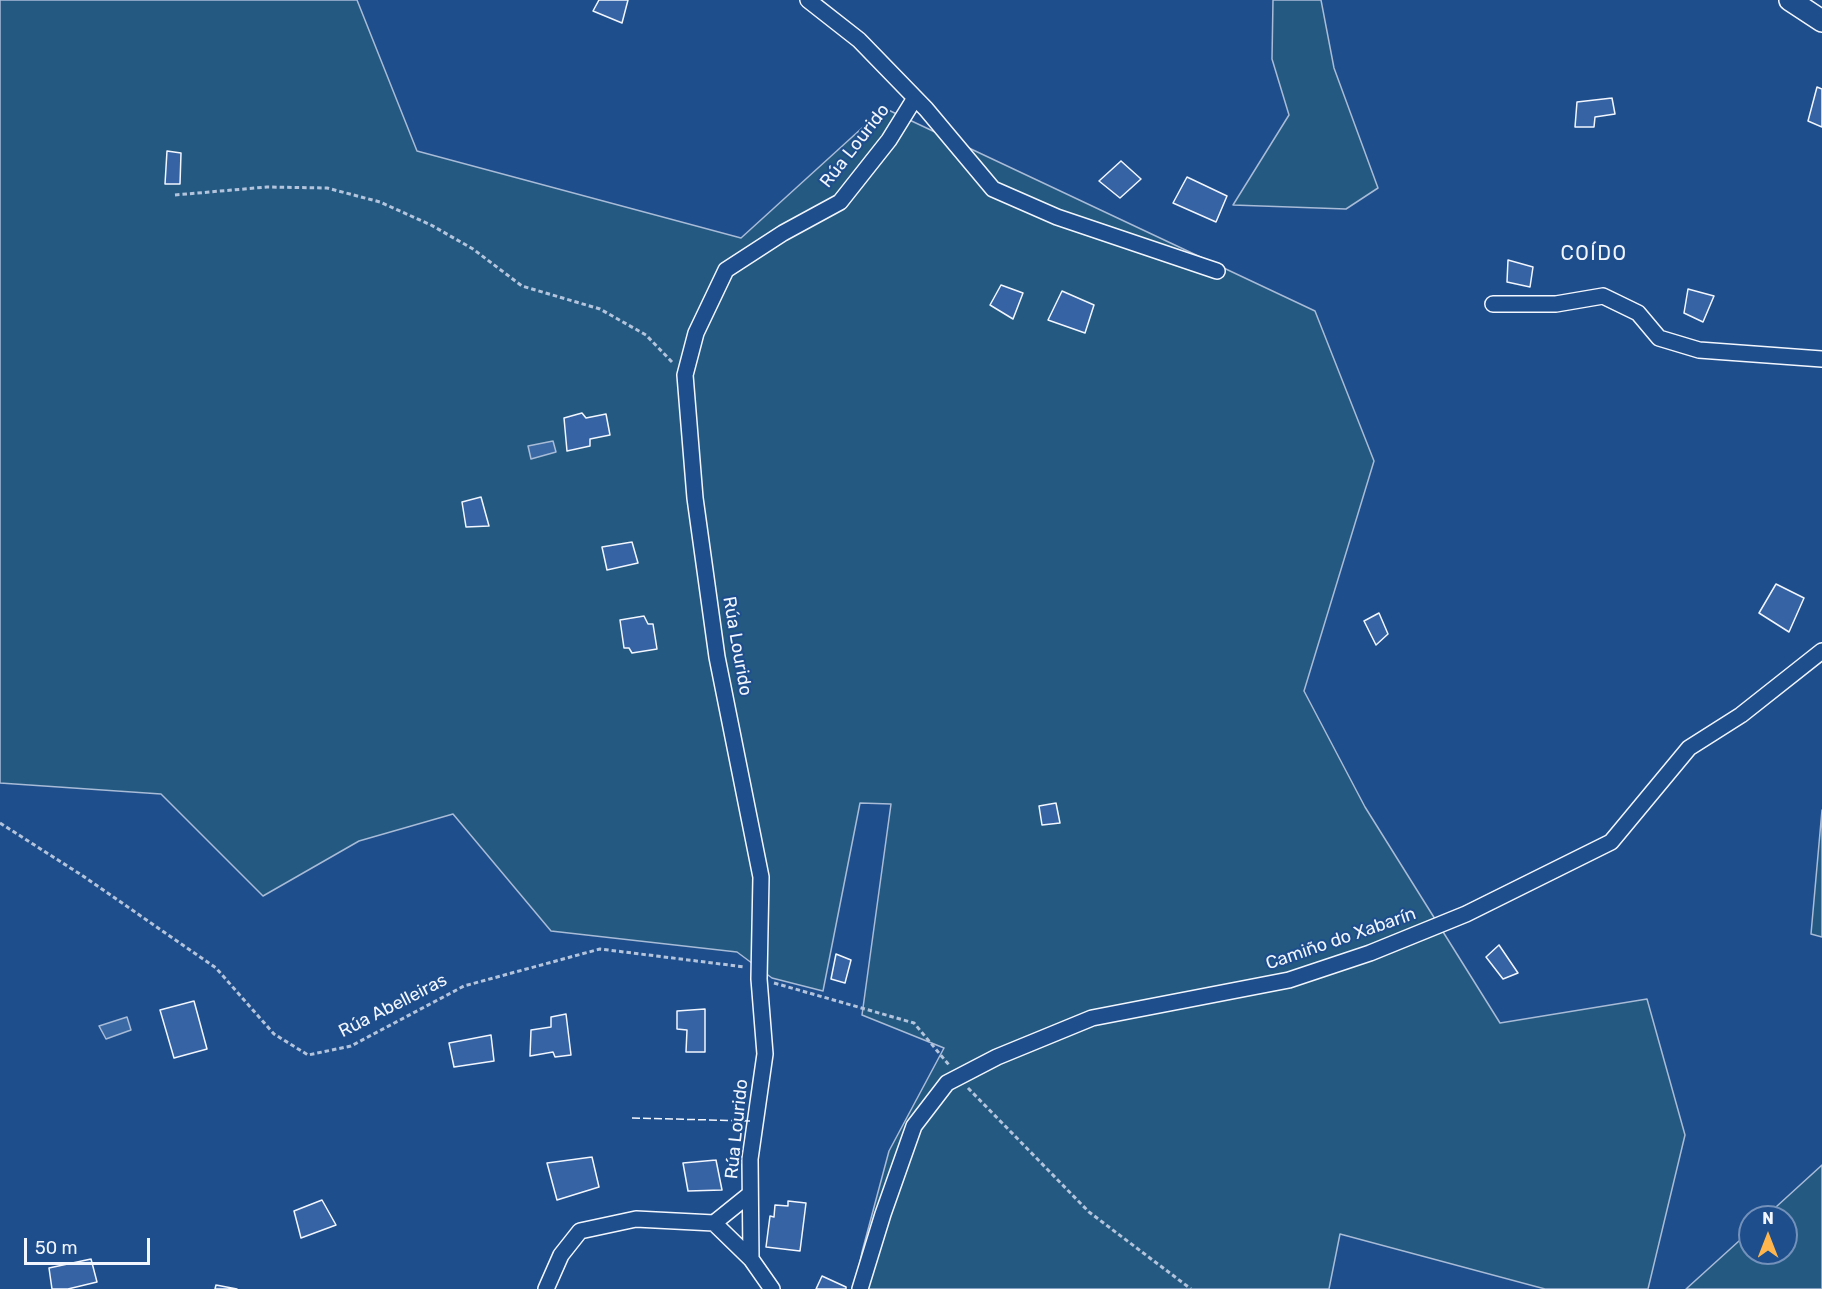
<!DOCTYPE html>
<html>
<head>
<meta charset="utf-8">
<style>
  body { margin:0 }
  #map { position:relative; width:1822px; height:1289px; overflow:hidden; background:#1f4e8c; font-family:Rubik,sans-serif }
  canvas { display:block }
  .north { position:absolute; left:1738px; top:1205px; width:60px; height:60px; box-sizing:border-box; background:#1f4e8c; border:2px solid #7391ba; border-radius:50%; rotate:0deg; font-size:16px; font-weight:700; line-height:24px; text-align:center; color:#f2f6ff }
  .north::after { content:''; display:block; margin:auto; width:21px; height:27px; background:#ffb74d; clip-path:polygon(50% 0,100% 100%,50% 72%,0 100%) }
  .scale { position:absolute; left:24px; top:1238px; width:126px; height:27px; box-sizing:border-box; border:3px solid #f2f6ff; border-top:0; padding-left:8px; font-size:18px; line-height:21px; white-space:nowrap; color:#f2f6ff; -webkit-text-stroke:4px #1f4e8c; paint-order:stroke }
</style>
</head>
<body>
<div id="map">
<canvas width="1822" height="1289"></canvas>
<div class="north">N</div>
<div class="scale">50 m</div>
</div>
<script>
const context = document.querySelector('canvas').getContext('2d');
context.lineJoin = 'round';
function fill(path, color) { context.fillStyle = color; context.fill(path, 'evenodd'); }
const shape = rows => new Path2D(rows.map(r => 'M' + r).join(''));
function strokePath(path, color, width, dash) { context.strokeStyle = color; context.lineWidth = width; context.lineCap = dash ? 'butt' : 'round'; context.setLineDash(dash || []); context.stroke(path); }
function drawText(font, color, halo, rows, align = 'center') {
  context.font = font + ' Rubik,sans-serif'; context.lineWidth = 4.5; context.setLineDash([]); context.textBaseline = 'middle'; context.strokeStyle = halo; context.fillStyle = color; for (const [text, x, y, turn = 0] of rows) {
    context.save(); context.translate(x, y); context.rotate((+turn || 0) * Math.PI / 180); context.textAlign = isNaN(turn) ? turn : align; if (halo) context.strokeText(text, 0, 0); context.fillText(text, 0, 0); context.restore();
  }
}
const green = shape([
  [0,0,357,0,417,151,741,238,884,108,1315,311,1374,461,1304,691,1365,807,1500,1023,1647,999,1685,1135,1648,1289,1545,1289,1340,1234,1329,1289,855,1289,862,1252,889,1151,944,1048,862,1015,891,804,860,803,823,991,772,978,737,952,551,931,453,814,359,841,263,896,161,794,0,783,0,0],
  [1273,0,1321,0,1334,68,1378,188,1346,209,1233,205,1289,115,1272,59,1273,0],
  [1822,810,1822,937,1811,934,1822,810],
  [1822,1165,1822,1289,1686,1289,1750,1231,1750,1253,1786,1253,1786,1217,1765,1217,1822,1165]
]);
const water = shape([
  [553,441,556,452,531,459,528,446,553,441],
  [127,1017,131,1030,106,1039,99,1026,127,1017]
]);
const building = shape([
  [599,0,628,0,622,23,593,11,599,0],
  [1817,87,1822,89,1822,127,1808,121,1817,87],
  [1612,98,1615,114,1595,117,1594,127,1575,127,1577,102,1612,98],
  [167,151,181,153,180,184,165,184,167,151],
  [1121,161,1141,179,1120,198,1099,181,1121,161],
  [1187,177,1227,196,1216,222,1173,203,1187,177],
  [1508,260,1533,267,1530,287,1507,282,1508,260],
  [1001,285,1023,293,1013,319,990,305,1001,285],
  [1688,289,1714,296,1703,322,1684,313,1688,289],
  [1062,291,1094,305,1085,333,1048,320,1062,291],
  [582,413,586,418,606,414,610,435,590,439,590,446,567,451,564,418,582,413],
  [481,497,489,526,466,527,462,502,481,497],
  [632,542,638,563,607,570,602,547,632,542],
  [1776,584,1804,598,1789,632,1759,613,1776,584],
  [1379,613,1388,634,1376,645,1364,621,1379,613],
  [644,616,648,624,653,624,657,649,632,653,629,648,624,648,620,620,644,616],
  [1056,803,1060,823,1042,825,1039,806,1056,803],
  [1499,945,1518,973,1503,979,1486,957,1499,945],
  [836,954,851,960,845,983,831,979,836,954],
  [194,1001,207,1049,174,1058,160,1010,194,1001],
  [705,1009,705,1052,686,1052,687,1030,677,1029,677,1011,705,1009],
  [566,1014,571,1055,555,1057,553,1052,530,1056,531,1030,551,1027,551,1017,566,1014],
  [491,1035,494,1061,454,1067,449,1043,491,1035],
  [592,1157,599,1187,557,1200,547,1163,592,1157],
  [716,1160,722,1190,688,1191,683,1163,716,1160],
  [322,1200,336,1225,301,1238,294,1211,322,1200],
  [788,1201,806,1203,800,1251,766,1247,770,1216,774,1217,775,1205,788,1206,788,1201],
  [91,1259,97,1282,68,1289,52,1289,49,1268,91,1259],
  [822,1276,846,1287,846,1289,816,1289,822,1276],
  [216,1285,237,1289,215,1289,216,1285]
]);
const path = shape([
  [175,195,267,187,327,188,380,202,431,225,473,249,522,286,600,309,646,335,673,363],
  [0,823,83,876,216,968,274,1034,308,1055,351,1046,464,986,600,949,745,967],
  [774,983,914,1023,949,1065],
  [968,1088,1089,1212,1191,1289]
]);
const street = shape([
  [808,0,859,40,926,109,993,189,1057,217,1217,271],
  [1493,304,1556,304,1603,296,1638,313,1659,338,1699,350,1822,359],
  [750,1194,714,1223,751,1259],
  [546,1289,561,1255,580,1231,636,1219,714,1223],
  [772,1289,751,1259,750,1159,765,1054,759,979,761,877,717,657,695,498,685,375,696,333,726,270,783,233,840,202,889,140,915,98],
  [860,1289,883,1214,914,1126,947,1083,997,1057,1092,1018,1289,980,1370,953,1466,914,1611,842,1689,748,1741,715,1822,651]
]);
const secondary = shape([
  [1790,0,1822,21]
]);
const fence = shape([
  [632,1118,751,1121]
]);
const streetNames = [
  ["Rúa Lourido",855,146,-52],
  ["Rúa Lourido",737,646,80],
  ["Camiño do Xabarín",1341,939,-19],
  ["Rúa Abelleiras",393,1006,-27],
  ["Rúa Lourido",737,1129,-84]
];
const neighbourhoodNames = [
  ["COÍDO",1594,254]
];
fill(green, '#245a82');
strokePath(green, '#a8bbd7', 1.5);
fill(water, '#3b69a3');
strokePath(water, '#a8bbd7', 1.5);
fill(building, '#3563a3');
strokePath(building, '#f2f6ff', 1.5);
strokePath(street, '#f2f6ff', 18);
strokePath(secondary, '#f2f6ff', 24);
strokePath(path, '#b3c4dc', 3, [4.5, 3]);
strokePath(street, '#1f4e8c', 15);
strokePath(secondary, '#1f4e8c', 21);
strokePath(fence, '#f2f6ff', 1.5, [8, 3]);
drawText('18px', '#f2f6ff', '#1f4e8c', streetNames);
context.letterSpacing = '1.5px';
drawText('20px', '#f2f6ff', '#1f4e8c', neighbourhoodNames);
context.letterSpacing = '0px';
</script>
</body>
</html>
